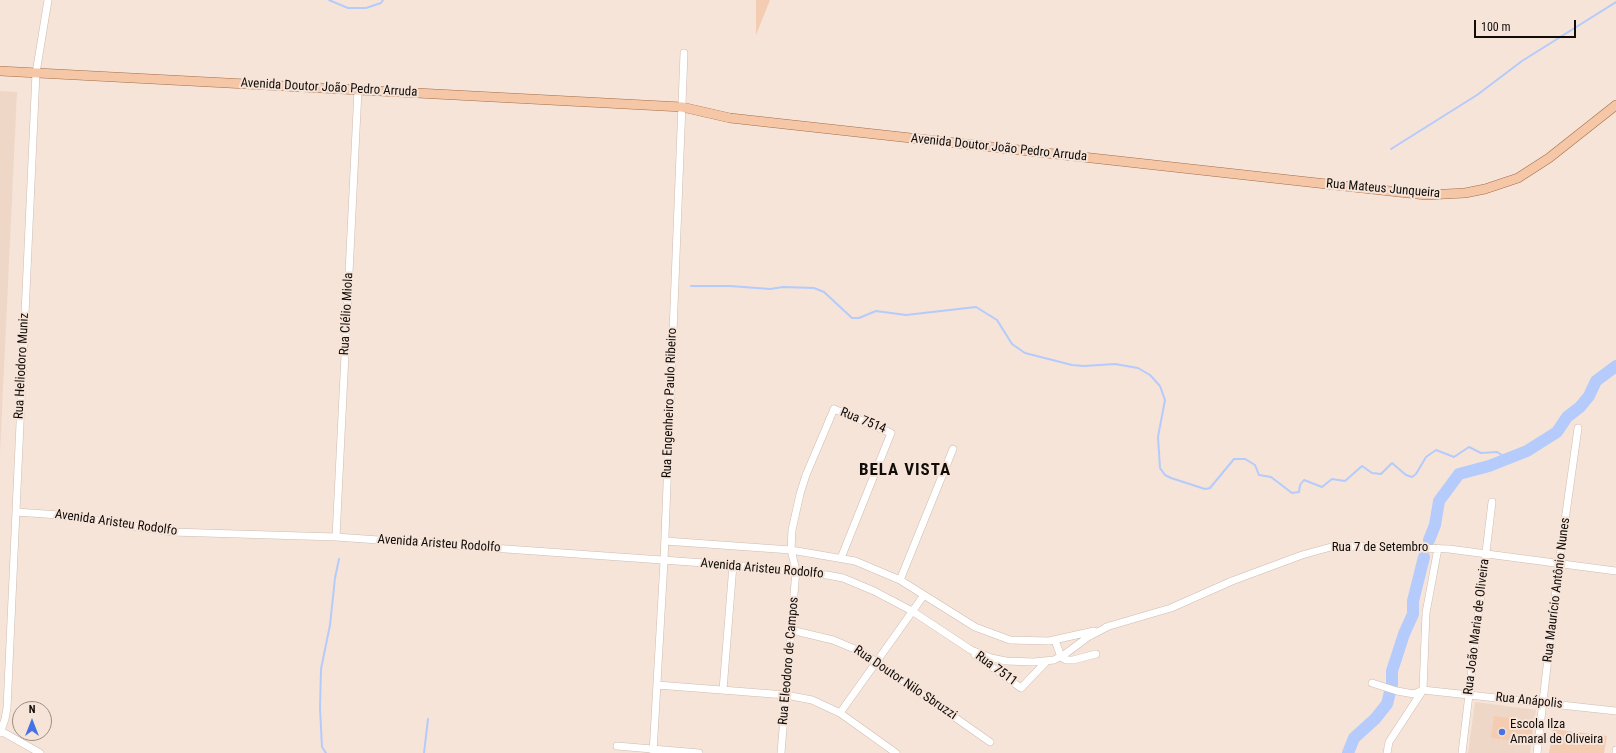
<!DOCTYPE html>
<html>
<head>
<meta charset="utf-8">
<style>
  body { margin:0 }
  #map { position:relative; width:1616px; height:753px; overflow:hidden; background:#f6e4d9; font-family:"Roboto Condensed",sans-serif }
  canvas { display:block }
  .north { position:absolute; left:12px; top:701px; width:40px; height:40px; box-sizing:border-box; background:#f6e4d9; border:1px solid #9a8e85; border-radius:50%; rotate:0deg; font-size:11px; font-weight:700; line-height:16px; text-align:center; color:#110c08 }
  .north::after { content:''; display:block; margin:auto; width:14px; height:18px; background:#4672e4; clip-path:polygon(50% 0,100% 100%,50% 72%,0 100%) }
  .scale { position:absolute; left:1474px; top:20px; width:102px; height:18px; box-sizing:border-box; border:2px solid #110c08; border-top:0; padding-left:5px; font-size:12px; line-height:14px; white-space:nowrap; color:#110c08; -webkit-text-stroke:3px #f6e4d9; paint-order:stroke }
</style>
</head>
<body>
<div id="map">
<canvas width="1616" height="753"></canvas>
<div class="north">N</div>
<div class="scale">100 m</div>
</div>
<script>
const context = document.querySelector('canvas').getContext('2d');
context.lineJoin = 'round';
function fill(path, color) { context.fillStyle = color; context.fill(path, 'evenodd'); }
const shape = rows => new Path2D(rows.map(r => 'M' + r).join(''));
function strokePath(path, color, width, dash) { context.strokeStyle = color; context.lineWidth = width; context.lineCap = dash ? 'butt' : 'round'; context.setLineDash(dash || []); context.stroke(path); }
function drawText(font, color, halo, rows, align = 'center') {
  context.font = font + ' "Roboto Condensed",sans-serif'; context.lineWidth = 4; context.setLineDash([]); context.textBaseline = 'middle'; context.strokeStyle = halo; context.fillStyle = color; for (const [text, x, y, turn = 0] of rows) {
    context.save(); context.translate(x, y); context.rotate((+turn || 0) * Math.PI / 180); context.textAlign = isNaN(turn) ? turn : align; if (halo) context.strokeText(text, 0, 0); context.fillText(text, 0, 0); context.restore();
  }
}
const built = shape([
  [0,91,17,92,0,454],
  [1475,702,1536,710,1530,753,1468,753]
]);
const green = shape([
  [756,0,770,0,756,35],
  [1494,716,1533,721,1531,743,1491,738],
  [1553,729,1607,736,1604,753,1549,753]
]);
const stream = shape([
  [329,0,348,8,366,8,381,3,383,0],
  [1391,149,1477,95,1522,61,1616,2],
  [691,286,730,286,770,289,783,287,814,288,824,292,852,318,859,318,876,311,906,315,976,307,997,320,1012,344,1025,353,1072,365,1084,366,1115,364,1138,368,1150,375,1160,386,1165,400,1158,437,1160,468,1165,475,1171,478,1205,489,1210,488,1234,459,1245,459,1255,465,1259,475,1271,477,1292,493,1299,492,1300,485,1304,480,1322,487,1332,479,1345,481,1362,466,1372,473,1381,474,1392,463,1406,475,1412,477,1416,474,1426,457,1436,450,1454,457,1469,447,1481,453,1497,452,1508,459],
  [326,753,322,747,320,708,321,669,330,625,335,578,339,559],
  [424,753,428,719]
]);
const river = shape([
  [1429,540,1435,525,1439,501,1459,474,1489,466,1527,451,1557,432,1567,417,1580,407,1589,396,1596,381,1616,366],
  [1348,753,1354,738,1375,719,1387,704,1392,684,1392,671,1404,634,1413,614,1413,601,1424,557]
]);
const minor = shape([
  [16,512,59,515,172,532,336,537,733,565,827,575,843,578,874,591,912,611,971,650,991,658,1006,661,1034,662,1054,660,1065,654,1088,637,1109,626],
  [336,537,358,90],
  [665,541,791,550,855,561,900,580,975,627,1010,640,1049,641,1094,631],
  [900,580,953,449],
  [1106,627,1171,608,1232,581,1302,555,1331,547,1355,546,1449,549,1616,571],
  [791,630,833,640,862,652,990,742],
  [1055,640,1061,657,1066,660,1073,660,1096,654],
  [975,655,1021,688,1046,662],
  [1372,683,1397,691,1414,694,1423,690,1616,711],
  [657,685,786,695,812,700,840,713,896,753],
  [723,690,733,565],
  [840,713,924,595],
  [1,731,40,753],
  [0,733,5,719,7,708,36,73,48,0],
  [617,746,699,753],
  [653,753,664,561,684,53],
  [781,753,796,570,791,550,792,530,800,494,806,475,834,409,891,433,841,558],
  [1387,753,1389,742,1423,690,1426,613,1438,548],
  [1462,753,1492,502],
  [1537,753,1559,563,1578,428],
  [1616,753,1616,750]
]);
const major = shape([
  [0,71,682,107,730,118,1426,195,1465,193,1485,189,1518,178,1549,158,1616,105]
]);
const markers = [
  [1502,732,4,"#4672e4"]
];
const streetNames = [
  ["Avenida Doutor João Pedro Arruda",329,88,3],
  ["Avenida Doutor João Pedro Arruda",999,148,6],
  ["Rua Mateus Junqueira",1383,189,5],
  ["Rua Clélio Miola",347,314,-87],
  ["Rua Heliodoro Muniz",22,366,-87],
  ["Rua Engenheiro Paulo Ribeiro",670,403,-88],
  ["Rua 7514",863,421,22],
  ["Avenida Aristeu Rodolfo",116,523,8],
  ["Avenida Aristeu Rodolfo",439,544,4],
  ["Rua 7 de Setembro",1380,548],
  ["Avenida Aristeu Rodolfo",762,569,5],
  ["Rua Maurício Antônio Nunes",1557,590,-83],
  ["Rua João Maria de Oliveira",1477,627,-83],
  ["Rua Eleodoro de Campos",789,661,-85],
  ["Rua 7511",996,669,36],
  ["Rua Doutor Nilo Sbruzzi",905,683,34],
  ["Rua Anápolis",1529,701,6]
];
const poiNames = [
  ["Escola Ilza",1510,725],
  ["Amaral de Oliveira",1510,740]
];
const districtNames = [
  ["BELA VISTA",905,471]
];
fill(built, '#efd7c7');
fill(green, '#f3ccb1');
strokePath(stream, '#b4cbfc', 2);
strokePath(river, '#b4cbfc', 12);
strokePath(minor, '#cdbcb1', 8);
strokePath(major, '#a16e49', 10);
strokePath(minor, '#fff', 7);
strokePath(major, '#f5c7a7', 9);
for (const [x, y, r, color] of markers) { const dot = new Path2D(); dot.arc(x, y, r, 0, 2 * Math.PI); context.fillStyle = color; context.fill(dot); strokePath(dot, '#f6e4d9', 1.5); }
drawText('13px', '#110c08', '#f6e4d9', streetNames);
drawText('13px', '#110c08', '#f6e4d9', poiNames, 'left');
context.letterSpacing = '1px';
drawText('bold 17px', '#110c08', '#f6e4d9', districtNames);
context.letterSpacing = '0px';
</script>
</body>
</html>
